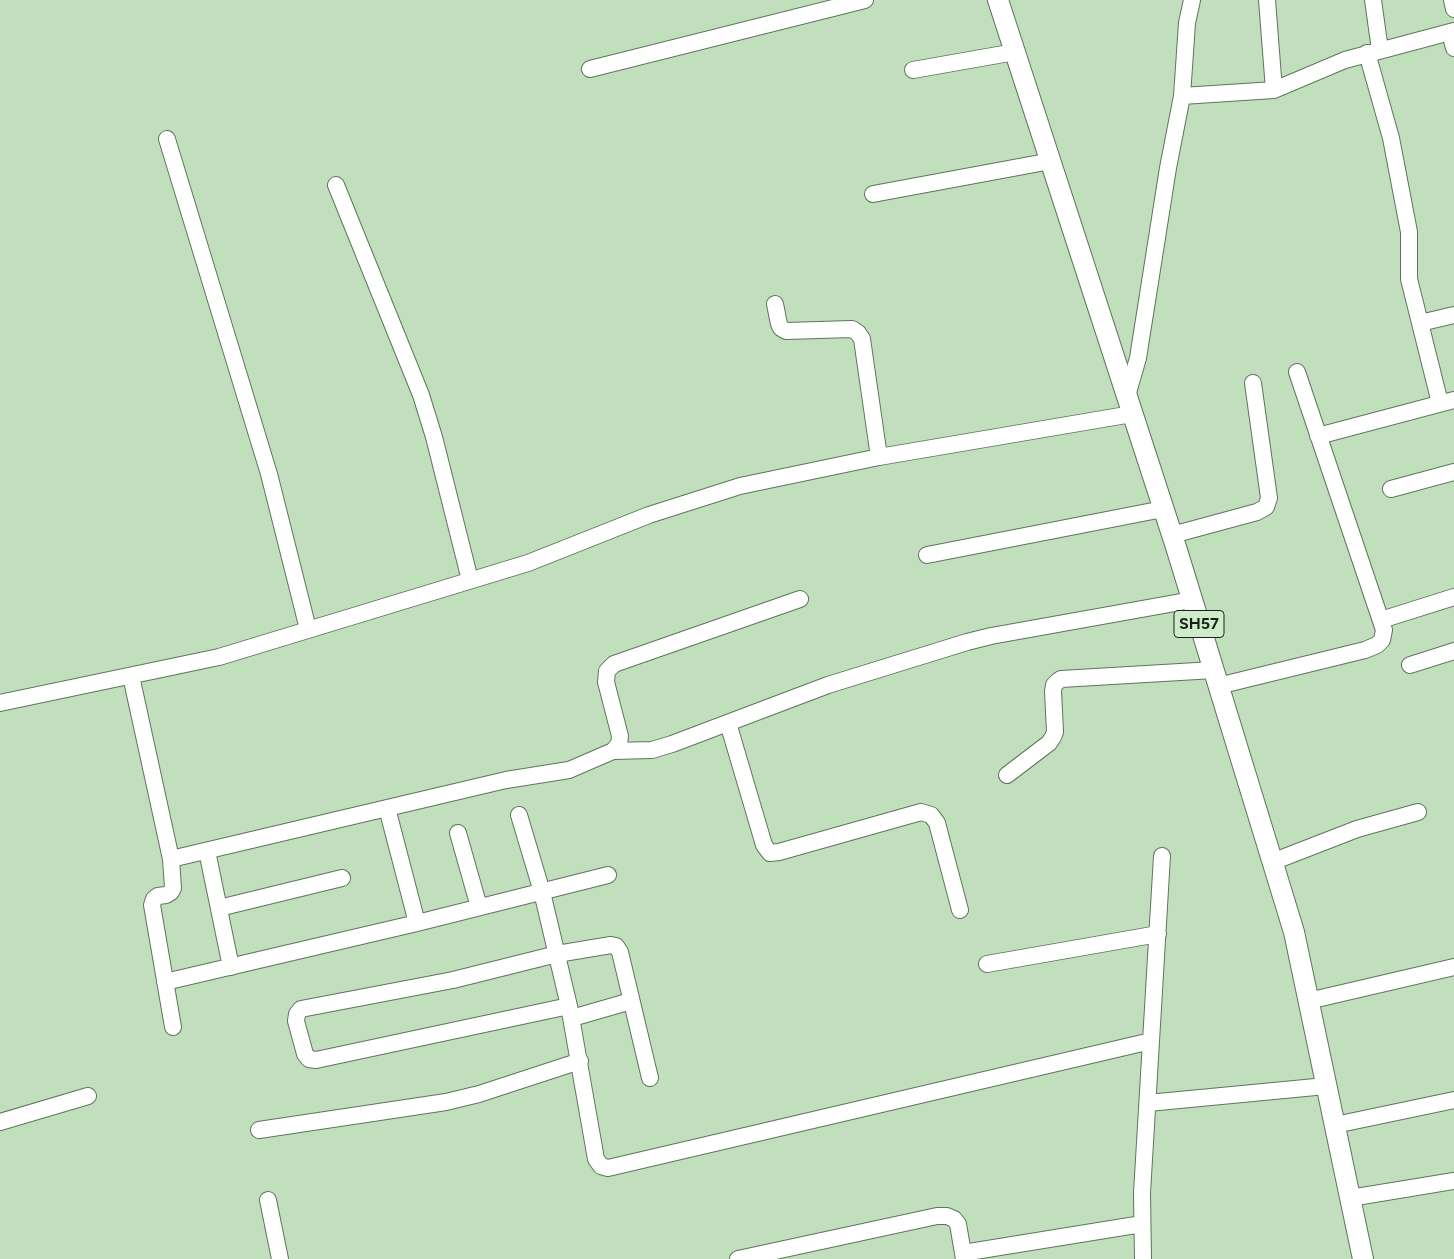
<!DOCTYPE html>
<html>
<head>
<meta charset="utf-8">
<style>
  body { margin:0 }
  canvas { display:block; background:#c2dfbd }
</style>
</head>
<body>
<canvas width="1454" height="1259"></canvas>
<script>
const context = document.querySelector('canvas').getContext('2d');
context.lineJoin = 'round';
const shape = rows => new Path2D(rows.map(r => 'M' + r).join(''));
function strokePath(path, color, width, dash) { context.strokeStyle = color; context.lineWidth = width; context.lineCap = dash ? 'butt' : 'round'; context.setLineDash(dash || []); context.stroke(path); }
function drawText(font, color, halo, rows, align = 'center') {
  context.font = font + ' Figtree,sans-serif'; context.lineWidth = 4; context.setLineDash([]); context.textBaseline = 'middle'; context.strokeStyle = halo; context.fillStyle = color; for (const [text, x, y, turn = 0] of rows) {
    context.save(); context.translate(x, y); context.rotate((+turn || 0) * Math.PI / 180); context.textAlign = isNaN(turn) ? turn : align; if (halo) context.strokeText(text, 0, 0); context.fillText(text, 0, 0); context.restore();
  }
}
const minor = shape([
  [1267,0,1274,90],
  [1373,0,1380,50],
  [1452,0,1454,9],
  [1450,33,1454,48],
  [1367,53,1391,138,1409,232,1409,279,1440,403],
  [590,69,865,0],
  [913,70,1015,52],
  [1182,96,1274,90,1345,60,1454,31],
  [167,139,269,474,308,629],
  [336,185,421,395,434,437,470,580],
  [873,194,1051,161],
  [775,304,779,324,781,328,786,331,852,329,858,333,862,339,879,457],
  [1420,323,1454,315],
  [1127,396,1138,358,1168,168,1182,96,1187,23,1192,0],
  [1318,436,1454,400],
  [1391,489,1454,472],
  [1172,535,1257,512,1266,507,1269,498,1253,383],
  [927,555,1163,509],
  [1381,620,1454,597],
  [1410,665,1454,651],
  [131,676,171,859,173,888,171,892,166,895,158,896,154,899,152,905,173,1027],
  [1218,686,1365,650,1377,645,1382,640,1384,630,1297,372],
  [0,703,219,657,528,563,649,515,740,486,879,457,1132,414],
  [728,723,764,845,770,853,779,852,921,812,931,815,937,823,960,910],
  [613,751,652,750,672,744,828,685,967,642,991,636,1192,600],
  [1007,775,1049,743,1053,737,1055,732,1053,691,1054,685,1057,682,1061,679,1214,670],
  [387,808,417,923],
  [519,815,542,892,569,1006,596,1159,601,1166,608,1168,1151,1041],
  [458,833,479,907],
  [207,851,231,967],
  [171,859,506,780,569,770,613,751,619,744,620,736,606,682,607,671,614,664,800,599],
  [1272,862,1357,829,1418,812],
  [219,908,342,878],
  [987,964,1158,934],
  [165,982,417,923,608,875],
  [1308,1001,1454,967],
  [569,1006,316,1060,309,1059,305,1054,296,1021,297,1014,301,1009,453,980,557,954,611,945,616,946,620,952,650,1078],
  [572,1018,631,1001],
  [1148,1103,1326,1086],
  [0,1122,88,1096],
  [1335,1125,1454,1100],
  [259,1130,446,1102,479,1094,580,1061],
  [1350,1198,1454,1181],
  [268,1200,280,1259],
  [963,1253,1142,1224],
  [738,1259,937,1216,947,1216,954,1219,958,1224,964,1259],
  [1143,1259,1142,1193,1162,856]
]);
const major = shape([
  [998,0,1176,547,1294,932,1363,1259]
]);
const shields = [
  [1199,624,50]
];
const shieldNames = [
  ["SH57",1199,624]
];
strokePath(minor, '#5c7759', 18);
strokePath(major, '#5c7759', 22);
strokePath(minor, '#fff', 16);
strokePath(major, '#fff', 20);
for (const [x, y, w] of shields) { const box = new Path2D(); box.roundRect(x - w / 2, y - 13.5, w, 27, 4); context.fillStyle = '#ceecca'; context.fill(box); strokePath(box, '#172216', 1); }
drawText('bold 16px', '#172216', null, shieldNames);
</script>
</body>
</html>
